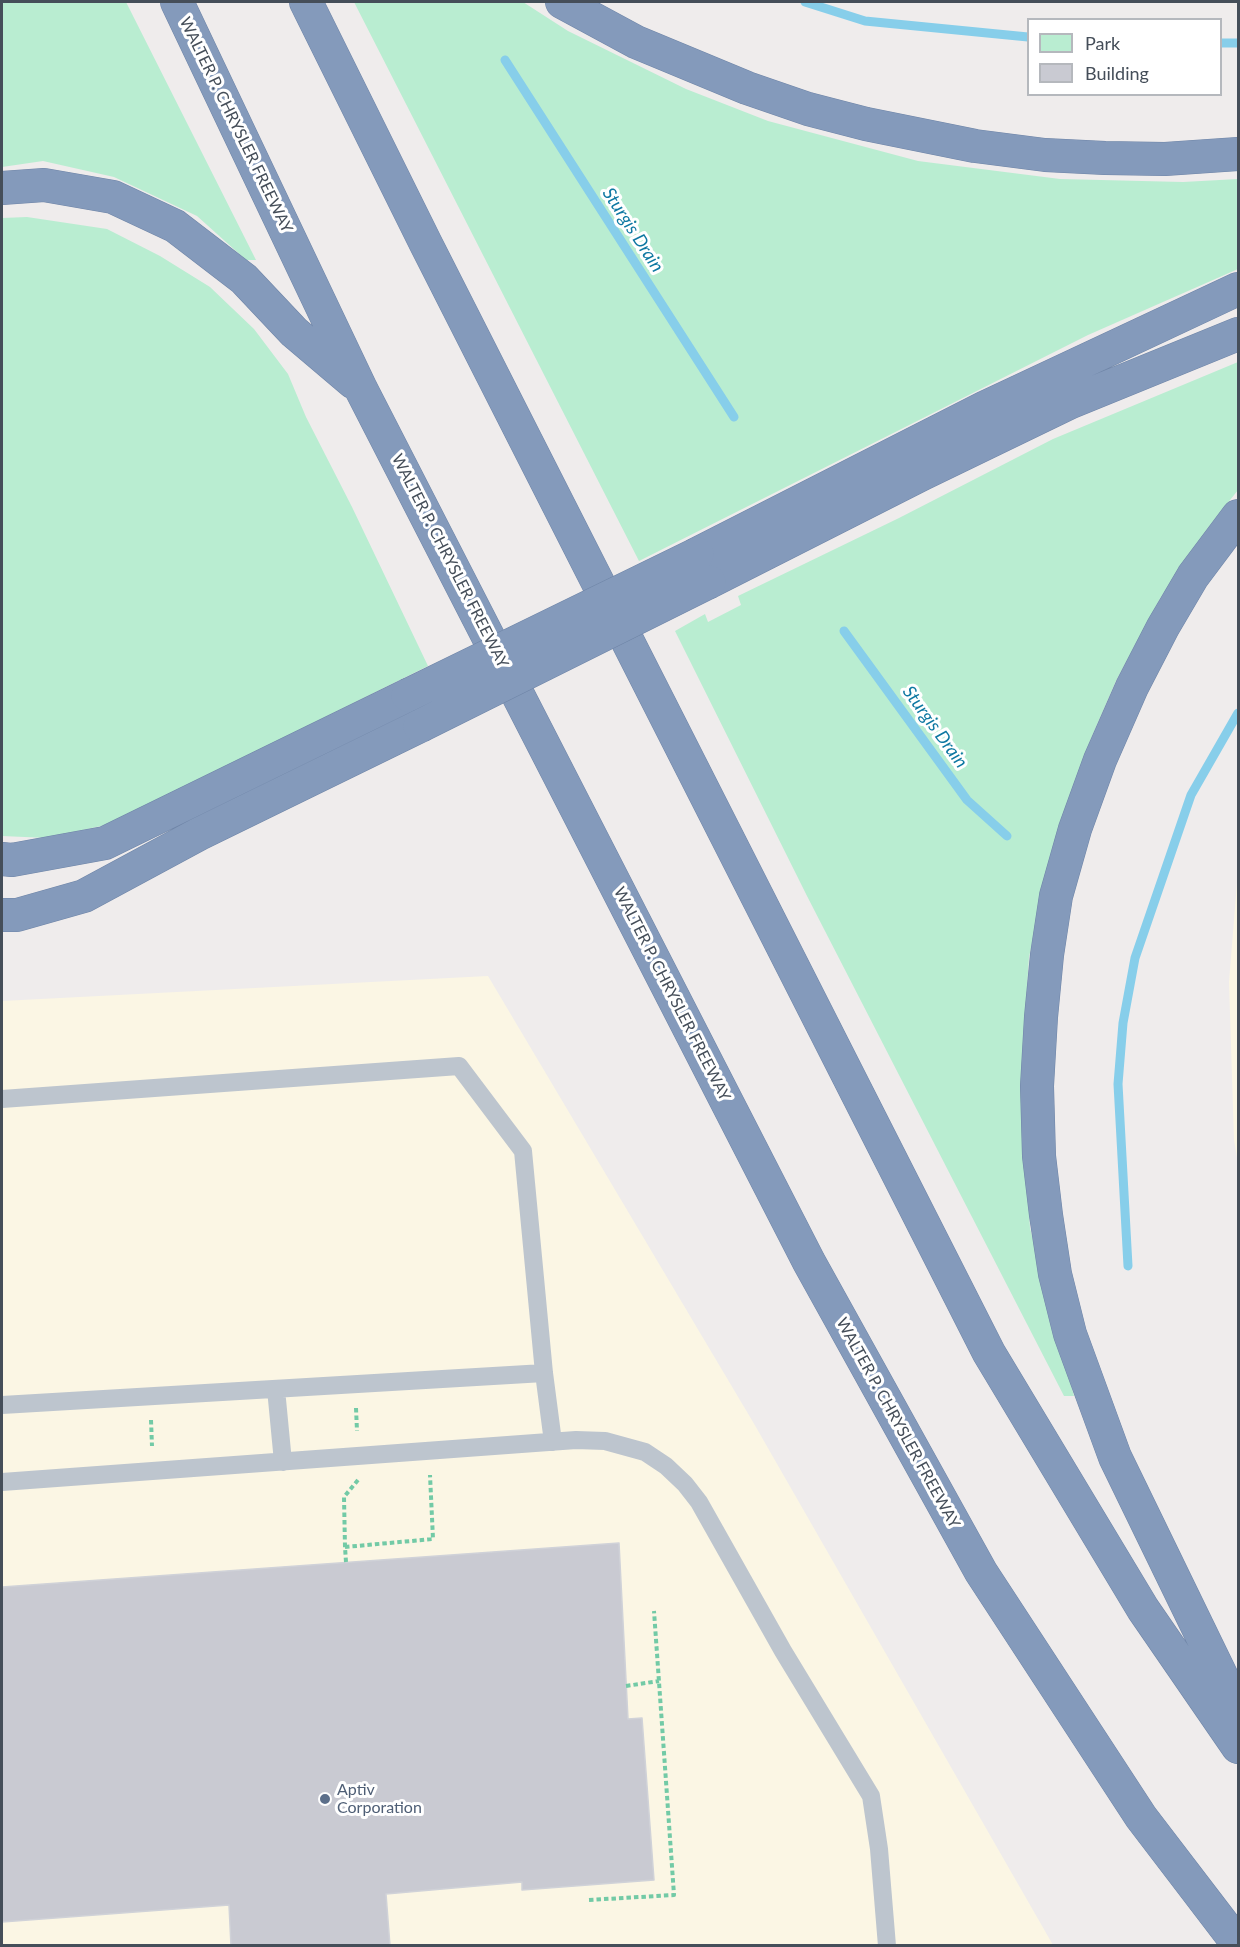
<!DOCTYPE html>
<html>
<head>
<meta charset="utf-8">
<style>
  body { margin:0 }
  #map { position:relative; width:1240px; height:1947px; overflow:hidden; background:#efecec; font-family:Lato,sans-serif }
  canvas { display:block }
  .frame { position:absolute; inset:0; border:3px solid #454e59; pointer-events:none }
  .legend { position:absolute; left:1027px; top:18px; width:195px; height:78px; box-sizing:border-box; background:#fff; border:2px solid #b5b8bd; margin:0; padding:8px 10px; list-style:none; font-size:18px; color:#454e59 }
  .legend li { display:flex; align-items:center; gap:12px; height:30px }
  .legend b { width:30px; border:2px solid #b5b8bd }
</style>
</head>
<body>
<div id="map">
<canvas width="1240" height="1947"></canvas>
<div class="frame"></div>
<ul class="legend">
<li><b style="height:16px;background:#b9edd1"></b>Park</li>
<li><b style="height:16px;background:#c9cad2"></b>Building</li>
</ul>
</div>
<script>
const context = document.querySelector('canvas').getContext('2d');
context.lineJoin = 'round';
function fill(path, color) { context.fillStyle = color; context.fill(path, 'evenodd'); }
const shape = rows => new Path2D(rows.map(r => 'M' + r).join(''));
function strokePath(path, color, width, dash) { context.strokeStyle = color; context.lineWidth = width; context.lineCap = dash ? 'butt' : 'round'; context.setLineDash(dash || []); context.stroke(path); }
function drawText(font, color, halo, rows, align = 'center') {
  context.font = font + ' Lato,sans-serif'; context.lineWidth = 6; context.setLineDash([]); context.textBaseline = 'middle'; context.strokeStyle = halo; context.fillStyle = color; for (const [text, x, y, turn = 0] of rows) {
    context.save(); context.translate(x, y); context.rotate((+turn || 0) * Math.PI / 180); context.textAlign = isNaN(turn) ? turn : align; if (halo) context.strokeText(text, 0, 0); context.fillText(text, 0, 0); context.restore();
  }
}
const commercial = shape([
  [1238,870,1238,1163,1234,1140,1229,982],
  [488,976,753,1422,1053,1945,2,1946,2,1001]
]);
const green = shape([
  [2,2,126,2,256,260,246,260,197,216,114,177,43,161,2,167],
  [354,2,523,2,568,31,686,89,768,121,918,161,1060,179,1183,182,1238,179,1238,269,1088,335,639,561],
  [27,217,107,229,160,256,210,287,254,329,288,374,306,417,352,507,428,666,110,824,47,838,2,836,2,218],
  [1238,362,1238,490,1208,528,1161,597,1116,681,1090,741,1066,811,1047,877,1029,957,1021,1085,1030,1228,1074,1396,1064,1396,807,896,675,631,705,614,708,622,741,605,738,596,899,518,1053,439]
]);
const stream = shape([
  [805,2,865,21,1028,37],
  [1220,43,1238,43],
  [505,60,734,417],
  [844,631,967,800,1007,836],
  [1128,1266,1118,1084,1123,1023,1135,958,1191,795,1238,713]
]);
const building = shape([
  [619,1543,628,1719,642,1718,654,1880,522,1890,522,1882,386,1894,390,1946,231,1946,229,1905,2,1922,2,1587,619,1543]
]);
const path = shape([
  [356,1408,357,1431],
  [151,1420,152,1446],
  [345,1547,344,1497,358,1480],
  [346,1562,345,1547,433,1539,430,1475],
  [626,1686,659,1681],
  [589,1900,674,1895,654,1611]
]);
const lane = shape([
  [2,1099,459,1066,523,1151,544,1373,553,1442],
  [276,1389,283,1462],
  [2,1405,544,1373],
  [2,1482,576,1440,605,1441,645,1452,666,1466,685,1484,699,1502,783,1651,871,1796,879,1849,887,1946]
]);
const highway = shape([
  [177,2,361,389,809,1262,981,1572,1141,1817,1238,1944],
  [306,2,426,244,989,1353,1143,1609,1238,1747],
  [562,2,636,42,747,88,808,109,866,124,975,146,1045,155,1105,158,1165,159,1238,154],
  [2,188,44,185,113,197,175,226,244,279,294,332,353,382],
  [1238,516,1193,576,1163,627,1132,687,1100,760,1075,829,1056,896,1047,955,1041,1017,1037,1086,1039,1156,1046,1215,1055,1274,1070,1334,1115,1457,1238,1710],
  [697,554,984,408,1238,289],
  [709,582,922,474,1071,402,1238,334],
  [2,859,12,860,105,843,408,695],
  [2,915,17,915,84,896,199,834,420,726]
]);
const highwayBridge = shape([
  [408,695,697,554],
  [420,726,709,582]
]);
const markers = [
  [325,1799,6,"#5c6f8a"]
];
const streetNames = [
  ["WALTER P. CHRYSLER FREEWAY",236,125,64],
  ["WALTER P. CHRYSLER FREEWAY",450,561,63],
  ["WALTER P. CHRYSLER FREEWAY",672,994,63],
  ["WALTER P. CHRYSLER FREEWAY",898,1423,61]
];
const serviceNames = [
  ["Aptiv",337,1790],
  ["Corporation",337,1808]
];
const waterNames = [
  ["Sturgis Drain",633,230,57],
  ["Sturgis Drain",935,727,54]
];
fill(commercial, '#fbf6e4');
fill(green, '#b9edd1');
strokePath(stream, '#87ceea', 9);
fill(building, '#c9cad2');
strokePath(building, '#d0d2d8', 1.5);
strokePath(highway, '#6f85a7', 34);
strokePath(path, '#72caa6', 4, [4.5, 3]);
strokePath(lane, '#bdc5ce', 18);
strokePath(highway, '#849abb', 33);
strokePath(highwayBridge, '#6f85a7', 34, []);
strokePath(highwayBridge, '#849abb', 33);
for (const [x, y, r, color] of markers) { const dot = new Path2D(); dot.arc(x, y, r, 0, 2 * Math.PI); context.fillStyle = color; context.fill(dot); strokePath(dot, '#fff', 2); }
drawText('16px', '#454e59', '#fff', streetNames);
drawText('16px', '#4e5e75', '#fff', serviceNames, 'left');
drawText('italic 18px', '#0e78a2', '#fff', waterNames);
</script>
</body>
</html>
